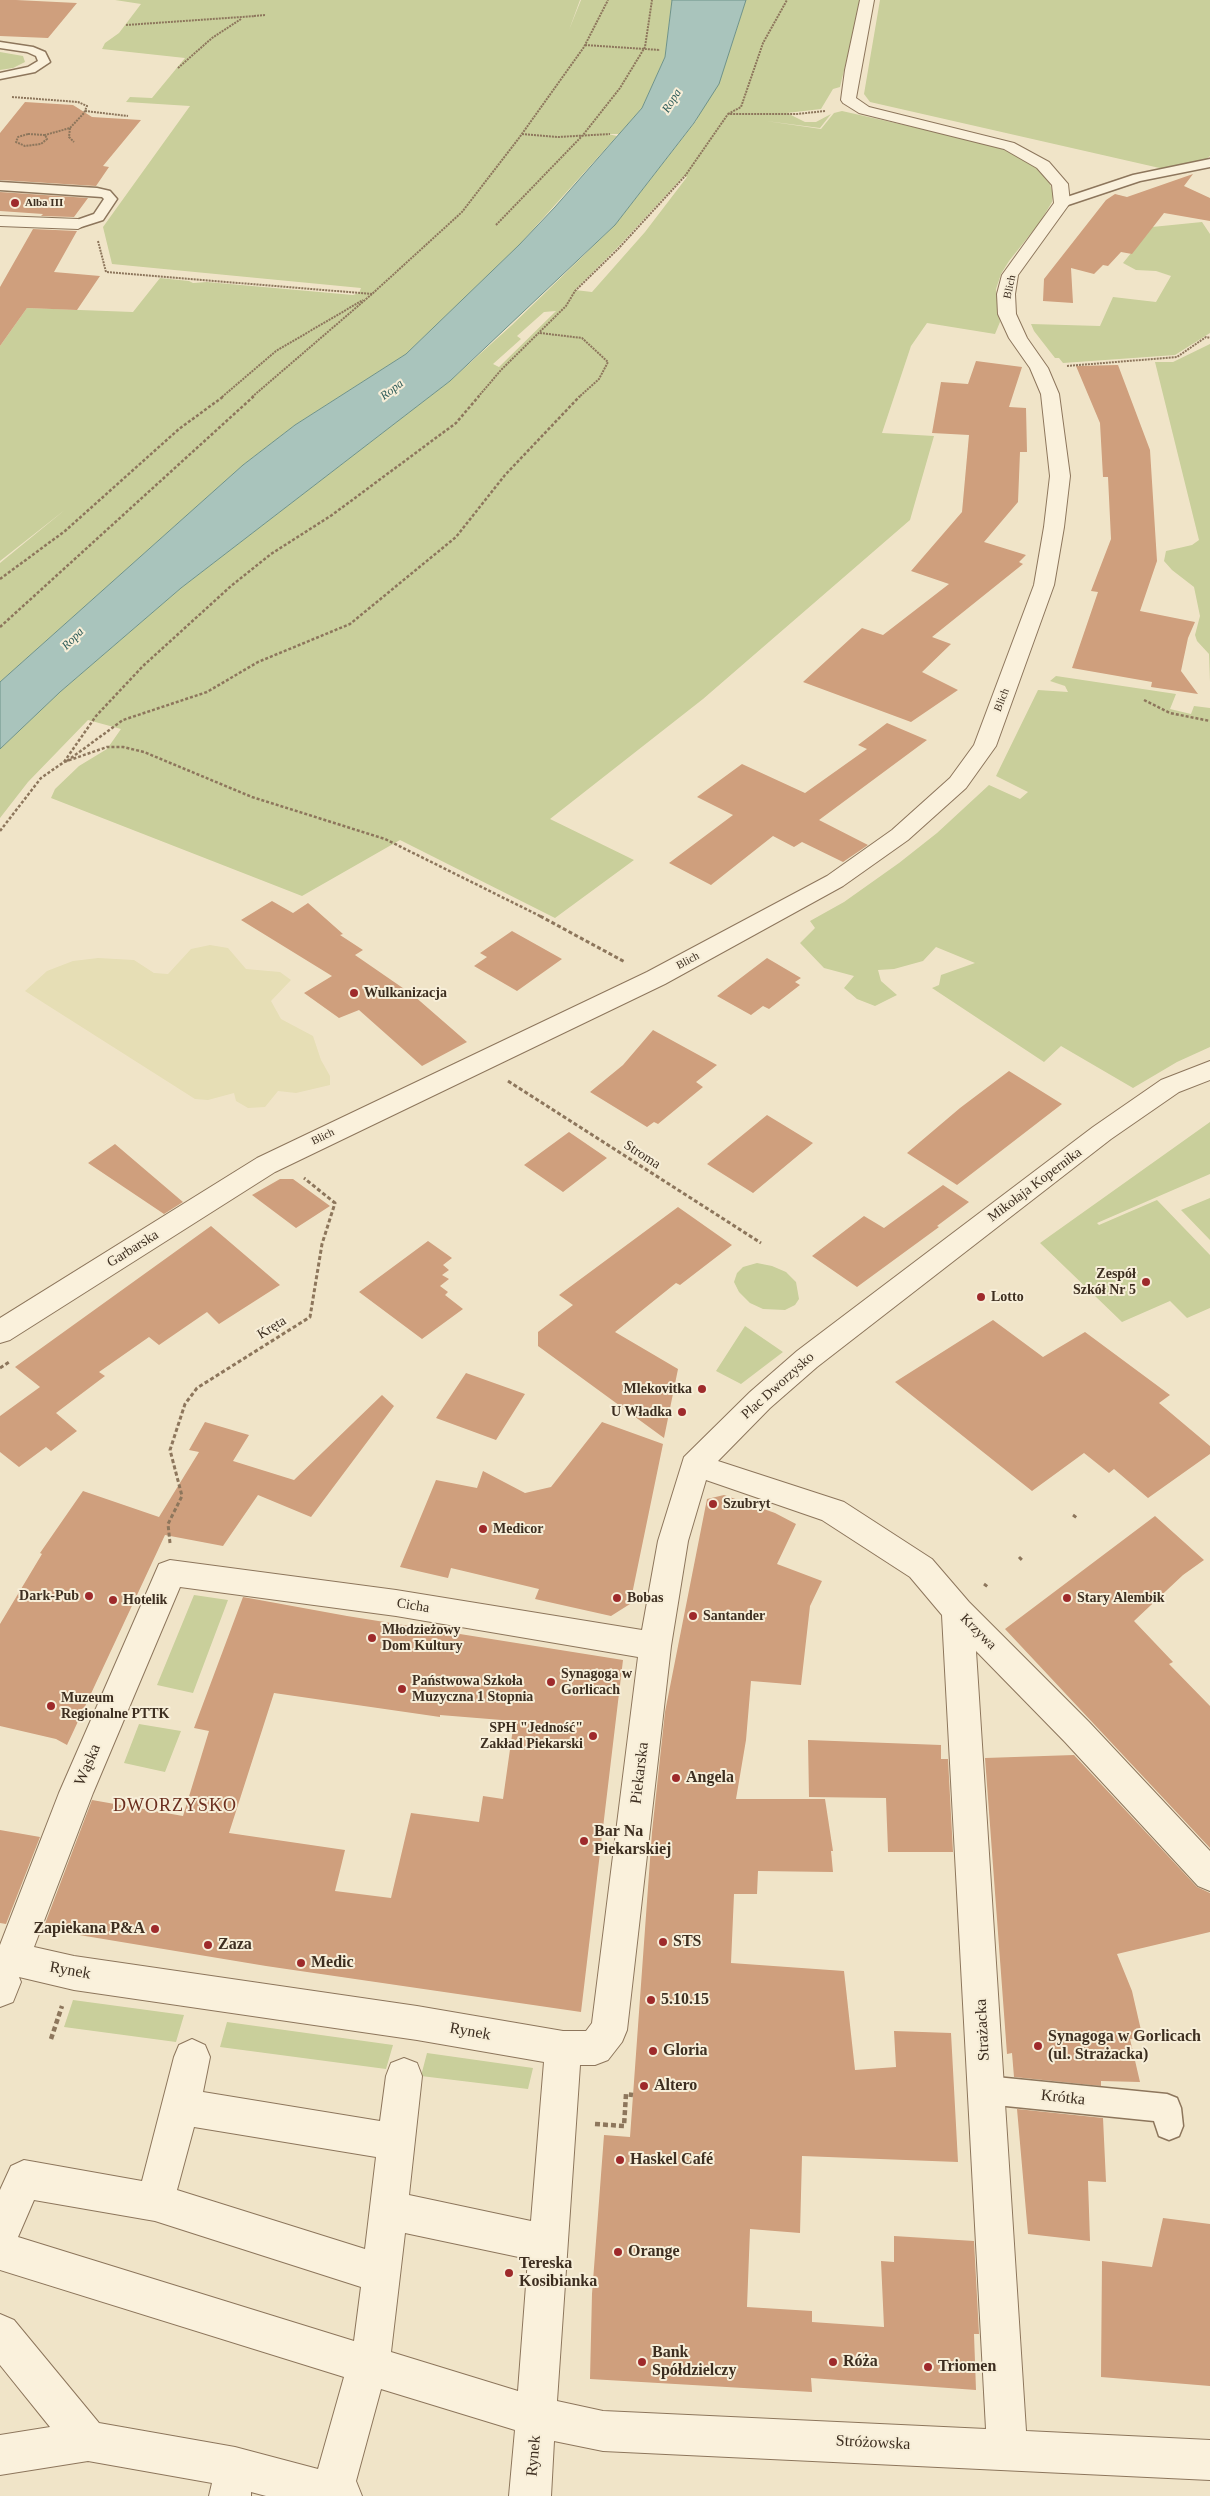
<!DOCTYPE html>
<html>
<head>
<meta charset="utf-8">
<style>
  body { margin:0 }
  canvas { display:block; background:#f0e4c8 }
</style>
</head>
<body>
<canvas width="1210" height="2496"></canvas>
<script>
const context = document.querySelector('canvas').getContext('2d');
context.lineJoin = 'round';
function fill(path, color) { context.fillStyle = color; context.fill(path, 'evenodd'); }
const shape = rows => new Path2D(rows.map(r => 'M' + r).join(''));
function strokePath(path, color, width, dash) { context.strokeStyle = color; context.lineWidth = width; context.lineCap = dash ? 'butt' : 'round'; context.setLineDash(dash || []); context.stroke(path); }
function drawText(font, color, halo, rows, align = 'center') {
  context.font = font + ' "Times New Roman",serif'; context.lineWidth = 4; context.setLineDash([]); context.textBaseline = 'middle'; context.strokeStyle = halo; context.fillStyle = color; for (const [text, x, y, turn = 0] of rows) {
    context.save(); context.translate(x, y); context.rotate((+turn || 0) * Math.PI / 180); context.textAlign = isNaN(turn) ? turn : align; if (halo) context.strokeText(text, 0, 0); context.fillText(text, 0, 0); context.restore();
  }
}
const farmland = shape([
  [210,945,228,948,246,969,280,972,291,980,271,1001,281,1019,313,1036,321,1060,330,1076,330,1085,296,1093,278,1091,265,1107,248,1108,236,1101,234,1093,208,1100,195,1099,25,991,47,971,73,961,98,958,134,960,154,973,168,974,191,949]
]);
const green = shape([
  [115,0,580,0,569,30,581,0,672,0,665,57,642,108,619,134,608,134,617,136,519,245,406,354,295,425,243,465,0,682,0,563,66,509,0,561,0,346,27,308,133,312,160,278,189,281,193,283,207,282,353,295,359,293,361,288,112,264,103,227,190,106,126,102,130,97,152,98,185,58,102,49,105,43,119,33,141,4],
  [746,0,861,0,840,87,833,89,821,109,787,113,805,122,816,122,831,114,820,128,766,121,821,129,834,113,842,111,984,143,1013,153,1040,169,1049,181,1053,194,1052,202,1040,222,1009,261,1001,274,996,289,1000,322,995,334,927,323,911,346,882,433,934,436,910,520,703,699,550,819,634,860,555,918,400,840,302,896,51,798,55,789,79,766,107,749,121,729,88,720,28,782,0,818,0,749,60,692,181,588,450,381,512,325,615,225,696,121,731,47],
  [684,176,687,177,645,232,592,292,575,290,616,249],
  [556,311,499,367,493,364,521,339,517,336,544,312],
  [880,0,1210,0,1210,156,1205,160,1164,169,870,102,864,94],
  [0,52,23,56,25,62,13,68,0,70],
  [1202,222,1210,234,1210,333,1175,355,1063,363,1059,358,1055,358,1034,331,1031,324,1100,326,1113,297,1156,302,1171,276,1156,271,1136,270,1123,263,1152,227],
  [1210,344,1210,682,1209,654,1197,641,1195,635,1200,616,1194,587,1172,570,1164,561,1166,551,1192,545,1199,540,1155,362,1173,362],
  [1056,676,1176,694,1170,709,1191,714,1194,706,1210,708,1210,1047,1177,1062,1133,1088,1061,1046,1044,1062,932,988,939,985,941,975,975,963,936,947,923,961,894,969,878,970,881,981,897,995,875,1006,857,999,844,988,854,976,824,968,800,943,815,928,810,921,844,902,899,863,937,833,989,785,1020,799,1028,792,996,776,1038,690,1068,692,1065,686,1050,681],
  [1210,1122,1210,1174,1097,1223,1099,1225,1157,1200,1210,1255,1210,1308,1187,1318,1170,1301,1122,1322,1040,1243],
  [1210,1198,1210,1240,1181,1210],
  [757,1263,772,1266,786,1272,796,1282,799,1299,795,1305,785,1310,763,1309,750,1303,739,1292,734,1282,737,1273,743,1267],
  [745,1326,783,1352,741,1384,716,1371],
  [194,1595,228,1600,193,1693,157,1685],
  [139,1724,181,1731,165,1772,124,1763],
  [73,2000,184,2015,176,2042,64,2027],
  [227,2022,393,2045,386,2069,220,2047],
  [427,2053,533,2068,528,2089,421,2076]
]);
const water = shape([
  [672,0,746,0,719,84,694,123,615,225,450,381,181,588,60,692,0,749,0,682,243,465,295,425,406,354,519,245,555,207,642,108,665,57,672,0]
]);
const building = shape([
  [0,0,16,0,77,3,48,38,0,36],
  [25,102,73,105,92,117,141,120,103,166,109,167,96,186,0,180,0,133],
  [1193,174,1184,186,1210,198,1210,221,1164,213,1132,254,1121,252,1108,266,1103,265,1094,274,1071,268,1073,303,1043,301,1044,279,1106,200,1115,194,1127,197],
  [0,192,88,198,74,217,41,216,43,214,0,211],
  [33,229,77,231,54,272,100,276,77,310,27,308,0,346,0,287],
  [976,361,1022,367,1009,407,1026,408,1027,452,1020,452,1018,502,984,542,1026,555,1019,562,1023,564,932,637,951,644,922,672,958,690,911,722,803,682,862,628,883,635,949,584,911,571,962,512,969,435,932,433,941,382,968,384],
  [1118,365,1150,450,1157,561,1140,611,1195,622,1188,638,1181,671,1198,694,1151,687,1152,682,1072,668,1098,592,1091,591,1111,539,1108,477,1103,477,1100,423,1076,366],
  [887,723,927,740,819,820,868,845,843,862,802,842,794,847,773,836,711,885,669,863,733,815,697,797,742,764,805,793,867,749,858,745],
  [272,901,293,913,308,903,343,934,340,935,363,950,355,955,413,995,467,1042,422,1066,359,1010,339,1018,304,993,332,976,241,920],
  [512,931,562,959,517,991,474,966,487,957,480,953],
  [767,958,801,978,795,982,800,985,769,1009,763,1006,751,1015,717,996],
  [653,1030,717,1065,696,1082,703,1087,658,1124,654,1122,647,1127,590,1092,623,1065],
  [1009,1071,1062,1104,957,1185,907,1153,960,1108],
  [767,1115,813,1143,753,1193,707,1164],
  [569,1132,607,1158,563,1192,524,1165],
  [115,1144,183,1202,164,1214,88,1163],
  [280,1179,293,1179,330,1206,296,1228,252,1195],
  [943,1185,969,1202,937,1226,939,1227,857,1287,812,1256,864,1216,884,1228],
  [678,1207,732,1245,680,1285,676,1283,615,1332,678,1369,664,1438,538,1346,538,1332,573,1305,559,1295],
  [211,1226,280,1285,219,1324,207,1312,159,1345,149,1337,99,1372,105,1376,56,1413,77,1431,51,1451,46,1447,19,1467,0,1452,0,1416,40,1387,15,1367],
  [428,1241,452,1258,443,1265,449,1270,442,1275,449,1279,440,1286,448,1292,445,1295,463,1309,422,1339,359,1292],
  [993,1320,1043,1357,1085,1332,1170,1395,1159,1403,1210,1446,1210,1454,1148,1498,1114,1469,1109,1473,1084,1453,1032,1491,895,1382],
  [466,1373,525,1394,496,1440,436,1418],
  [382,1395,394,1406,311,1517,258,1495,223,1546,165,1535,67,1745,56,1739,0,1726,0,1624,42,1554,40,1553,83,1491,159,1517,199,1452,189,1450,205,1422,249,1435,233,1461,294,1480],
  [602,1422,663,1444,630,1604,611,1616,535,1599,539,1589,451,1568,448,1578,400,1567,436,1480,477,1488,483,1471,525,1493,551,1487],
  [724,1495,775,1513,796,1524,777,1564,822,1581,810,1606,801,1685,751,1681,746,1740,736,1799,825,1799,833,1851,831,1851,833,1872,758,1871,757,1894,734,1894,731,1963,844,1971,855,2070,896,2067,894,2031,951,2033,958,2162,802,2156,800,2233,750,2229,747,2307,812,2311,812,2322,884,2327,881,2261,894,2262,894,2236,974,2241,979,2334,974,2334,976,2390,811,2378,812,2392,590,2379,592,2294,604,2135,630,2137,652,1832,665,1712,707,1499],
  [1155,1516,1204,1560,1183,1575,1134,1621,1173,1662,1169,1664,1210,1706,1210,1848,1005,1629],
  [243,1597,347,1616,623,1660,581,2012,266,1966,43,1929,92,1800,183,1816,209,1731,194,1728],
  [274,1693,440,1717,440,1715,514,1721,503,1799,483,1796,479,1822,411,1813,391,1898,335,1891,345,1850,229,1833],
  [808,1740,941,1745,941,1759,948,1759,953,1852,888,1852,886,1798,809,1797],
  [1074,1755,1197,1887,1210,1893,1210,1932,1117,1954,1132,1991,1143,2039,1130,2039,1140,2082,1101,2081,1101,2086,1014,2077,1012,2053,1007,2054,985,1758],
  [0,1830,40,1837,6,1924,0,1923],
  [1017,2109,1103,2118,1106,2182,1088,2181,1090,2241,1028,2234],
  [1163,2218,1210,2224,1210,2386,1101,2377,1102,2261,1152,2267]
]);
const pathFar3 = shape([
  [254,16,266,15],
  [126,25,256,16],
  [585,45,660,50],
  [178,68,212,38,241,19],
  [12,97,78,102,87,106,84,113,70,128,45,135],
  [85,111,128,116],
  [728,114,741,107,763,43,787,0],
  [70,128,69,137,74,142],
  [28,134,45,135,47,139,41,144,25,146,16,142,18,137,28,134],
  [522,134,558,137,610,134],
  [496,225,583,135,620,88,645,47,652,0],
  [98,241,106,272,372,294],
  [540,333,582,338,608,362,599,379,579,397],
  [1067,366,1177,357,1206,337,1210,338],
  [222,397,276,351,363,300],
  [252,397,372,294,462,212,519,138,584,47,608,0],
  [478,397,501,370,566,306,575,291,618,249,685,176,728,114,797,114,825,111]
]);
const pathFar2 = shape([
  [0,579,65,531,179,429,224,396],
  [0,627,254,396],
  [1144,700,1170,713,1210,721],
  [67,761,123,720,207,692,258,662,350,624,456,537,505,475,580,396],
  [64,762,96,716,143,666,231,586,271,554,332,515,456,423,479,396],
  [0,831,41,778,64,762,107,747,123,747,144,752,252,797,385,839,542,917]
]);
const pathFar1 = shape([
  [540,916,625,962],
  [508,1081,761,1243],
  [0,1368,9,1362],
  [1073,1515,1077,1518],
  [170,1543,168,1524,182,1496,170,1450,185,1404,197,1388,310,1317,322,1244,335,1203,304,1178],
  [1019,1557,1023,1561],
  [984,1584,988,1587]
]);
const path = shape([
  [51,2039,62,2006],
  [595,2124,624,2126,626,2094,633,2095]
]);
const lane = shape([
  [0,42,33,47,45,52,50,62,35,72,0,79,0,73,28,67,38,61,36,56,27,52,0,48,0,42],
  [1210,159,1210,167,1140,181,1062,207,1056,203,1058,200,1133,175,1210,159],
  [0,182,97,188,110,191,117,199,103,220,78,228,74,227,72,224,74,221,94,214,104,199,102,197,0,190,0,182],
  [986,2076,1167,2094,1177,2098,1181,2108,1183,2126,1179,2136,1169,2140,1159,2136,1154,2121,986,2104,976,2100,972,2090,976,2080,986,2076]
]);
const street = shape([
  [860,0,874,0,856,98,869,107,1014,143,1049,162,1068,184,1070,203,1018,275,1015,294,1016,314,1027,338,1048,368,1059,394,1070,476,1064,527,1054,585,996,746,966,788,908,840,843,886,665,984,275,1172,10,1340,0,1343,0,1318,257,1158,647,972,827,876,892,830,950,778,974,745,1034,585,1044,527,1050,476,1041,394,1030,368,1009,338,998,314,997,294,1002,275,1054,203,1052,185,1037,168,1004,149,859,113,843,103,841,100,845,70,860,0],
  [0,216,78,219,86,224,78,229,0,226,0,216],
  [1210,1061,1210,1080,1179,1092,1111,1139,817,1367,770,1408,718,1461,844,1502,932,1559,969,1602,1089,1722,1210,1851,1210,1891,1198,1886,1065,1742,976,1651,1026,2431,1210,2440,1210,2480,603,2451,554,2441,551,2496,509,2496,515,2430,381,2389,356,2481,362,2496,266,2496,251,2492,251,2496,209,2496,212,2483,88,2461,0,2475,0,2435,50,2427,0,2365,0,2314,14,2320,99,2423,235,2447,318,2469,344,2377,0,2270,0,2190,11,2166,24,2160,142,2181,174,2057,179,2045,192,2039,205,2045,210,2057,203,2092,380,2121,386,2076,391,2063,404,2058,417,2063,422,2076,409,2195,531,2221,544,2062,417,2040,74,1990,19,1977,21,1982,13,2002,0,2007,0,1945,59,1793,159,1564,170,1560,396,1590,642,1630,658,1541,684,1457,750,1392,797,1351,1093,1127,1161,1080,1210,1061],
  [706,1480,822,1520,910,1577,942,1615,986,2429,603,2411,557,2401,580,2065,595,2065,608,2060,622,2042,627,2030,671,1646,688,1541,706,1480],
  [180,1587,396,1616,638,1657,592,2023,586,2031,563,2031,417,2006,74,1956,34,1947,93,1793,180,1587],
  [194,2127,376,2157,365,2249,177,2190,194,2127],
  [34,2200,155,2221,361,2287,354,2341,18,2237,34,2200],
  [405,2233,528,2259,518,2391,391,2352,405,2233]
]);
const markers = [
  [15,203,5,"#9e2a2b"],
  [354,993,5,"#9e2a2b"],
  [1146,1282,5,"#9e2a2b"],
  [981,1297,5,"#9e2a2b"],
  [702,1389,5,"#9e2a2b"],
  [682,1412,5,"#9e2a2b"],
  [713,1504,5,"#9e2a2b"],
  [483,1529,5,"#9e2a2b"],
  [89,1596,5,"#9e2a2b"],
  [617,1598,5,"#9e2a2b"],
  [1067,1598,5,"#9e2a2b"],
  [113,1600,5,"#9e2a2b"],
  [693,1616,5,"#9e2a2b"],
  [372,1638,5,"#9e2a2b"],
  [551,1682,5,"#9e2a2b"],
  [402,1689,5,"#9e2a2b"],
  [51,1706,5,"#9e2a2b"],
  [593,1736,5,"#9e2a2b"],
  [676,1778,5,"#9e2a2b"],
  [584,1841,5,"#9e2a2b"],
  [155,1929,5,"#9e2a2b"],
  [663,1942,5,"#9e2a2b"],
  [208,1945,5,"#9e2a2b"],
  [301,1963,5,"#9e2a2b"],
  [651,2000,5,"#9e2a2b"],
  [1038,2046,5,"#9e2a2b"],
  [653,2051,5,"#9e2a2b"],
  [644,2086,5,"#9e2a2b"],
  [620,2160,5,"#9e2a2b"],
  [618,2252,5,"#9e2a2b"],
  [509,2273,5,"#9e2a2b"],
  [642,2362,5,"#9e2a2b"],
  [833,2362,5,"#9e2a2b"],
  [928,2367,5,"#9e2a2b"]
];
const farPoinames = [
  ["Alba III",25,203]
];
const farStreetnames = [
  ["Blich",1010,287,-78],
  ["Blich",1002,700,-68],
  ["Blich",688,961,-28],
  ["Blich",323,1137,-26]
];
const farWaternames = [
  ["Ropa",672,101,-58],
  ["Ropa",392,390,-38],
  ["Ropa",73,639,-46]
];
const poiNames = [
  ["Wulkanizacja",364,993],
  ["Zespół",1136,1274,"right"],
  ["Szkół Nr 5",1136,1290,"right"],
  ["Lotto",991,1297],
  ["Mlekovitka",692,1389,"right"],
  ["U Władka",672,1412,"right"],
  ["Szubryt",723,1504],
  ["Medicor",493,1529],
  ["Dark-Pub",79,1596,"right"],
  ["Bobas",627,1598],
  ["Stary Alembik",1077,1598],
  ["Hotelik",123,1600],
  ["Santander",703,1616],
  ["Młodzieżowy",382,1630],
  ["Dom Kultury",382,1646],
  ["Synagoga w",561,1674],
  ["Gorlicach",561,1690],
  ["Państwowa Szkoła",412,1681],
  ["Muzyczna 1 Stopnia",412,1697],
  ["Muzeum",61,1698],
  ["Regionalne PTTK",61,1714],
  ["SPH \"Jedność\"",583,1728,"right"],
  ["Zakład Piekarski",583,1744,"right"]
];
const streetNames = [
  ["Stroma",642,1155,33],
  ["Mikołaja Kopernika",1035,1185,-37],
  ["Garbarska",133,1249,-32],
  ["Kręta",272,1328,-32],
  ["Plac Dworzysko",778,1386,-42],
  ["Cicha",413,1606,9],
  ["Krzywa",978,1632,45]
];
const nearStreetnames = [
  ["Wąska",88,1765,-67],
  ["Piekarska",640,1773,-83],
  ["Rynek",70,1971,10],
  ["Strażacka",983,2030,-93],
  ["Rynek",470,2032,10],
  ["Krótka",1063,2098,6],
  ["Stróżowska",873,2443,3],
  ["Rynek",534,2456,-85]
];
const nearPoinames = [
  ["Angela",686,1778],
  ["Bar Na",594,1832],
  ["Piekarskiej",594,1850],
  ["Zapiekana P&A",145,1929,"right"],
  ["STS",673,1942],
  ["Zaza",218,1945],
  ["Medic",311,1963],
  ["5.10.15",661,2000],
  ["Synagoga w Gorlicach",1048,2037],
  ["(ul. Strażacka)",1048,2055],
  ["Gloria",663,2051],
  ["Altero",654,2086],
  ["Haskel Café",630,2160],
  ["Orange",628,2252],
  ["Tereska",519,2264],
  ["Kosibianka",519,2282],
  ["Bank",652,2353],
  ["Spółdzielczy",652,2371],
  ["Róża",843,2362],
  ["Triomen",938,2367]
];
const nearNeighbourhoodnames = [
  ["DWORZYSKO",175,1806]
];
fill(farmland, '#e6deb5');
fill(green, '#c9cf9b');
fill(water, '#a9c4bc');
strokePath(water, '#6f938a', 1);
fill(building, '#cf9f7d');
strokePath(lane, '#8d765c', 3);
strokePath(street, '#8d765c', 2);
strokePath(pathFar3, '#8d765c', 2, [2, 1]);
strokePath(pathFar2, '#8d765c', 2.5, [3, 2]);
strokePath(pathFar1, '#8d765c', 3, [4, 2.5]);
strokePath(path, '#8d765c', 4.5, [5, 3]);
fill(lane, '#faf1dc');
fill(street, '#faf1dc');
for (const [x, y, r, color] of markers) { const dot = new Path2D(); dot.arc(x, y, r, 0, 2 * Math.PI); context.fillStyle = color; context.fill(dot); strokePath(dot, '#f7eed8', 2); }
drawText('bold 11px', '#3d2e20', '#f7eed8', farPoinames, 'left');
drawText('11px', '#3d2e20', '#f7eed8', farStreetnames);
drawText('italic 12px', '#2f5d5a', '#f7eed8', farWaternames);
drawText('bold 14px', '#3d2e20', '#f7eed8', poiNames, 'left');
drawText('14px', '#3d2e20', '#f7eed8', streetNames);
drawText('16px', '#3d2e20', '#f7eed8', nearStreetnames);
drawText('bold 16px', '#3d2e20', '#f7eed8', nearPoinames, 'left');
context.letterSpacing = '1px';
drawText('18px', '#6b2e1e', '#f7eed8', nearNeighbourhoodnames);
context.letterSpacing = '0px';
</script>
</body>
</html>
